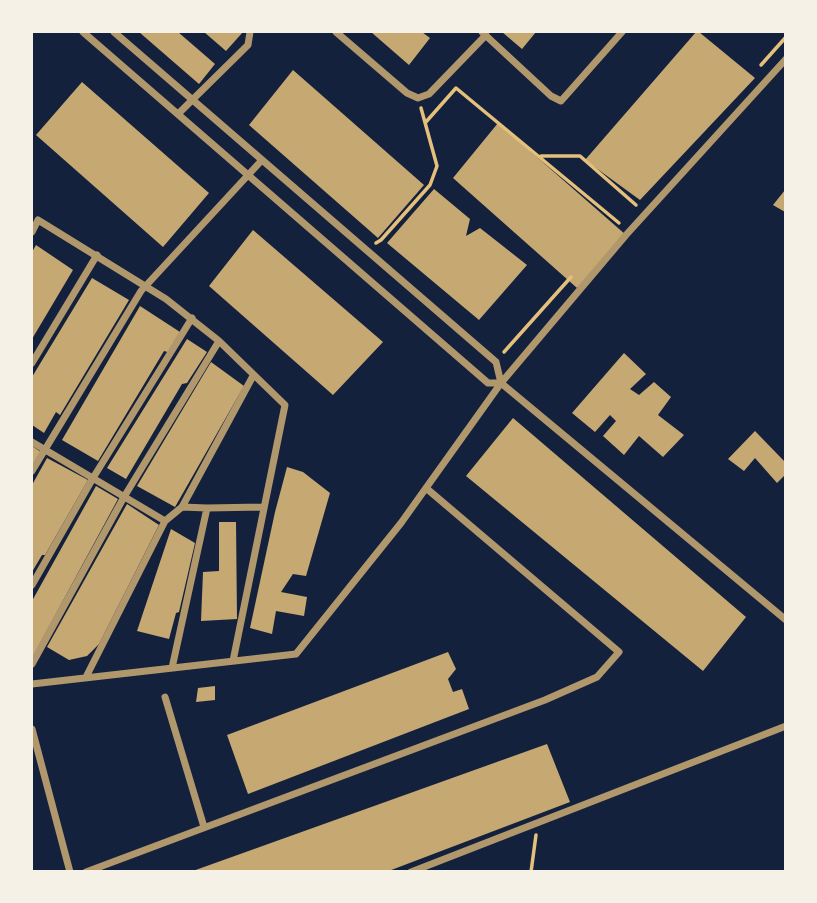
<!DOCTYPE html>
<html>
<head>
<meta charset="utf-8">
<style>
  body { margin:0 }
  #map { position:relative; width:817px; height:903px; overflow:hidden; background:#14213d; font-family:"Fira Sans Condensed",sans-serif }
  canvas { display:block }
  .frame { position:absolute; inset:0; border:33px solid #f6f1e7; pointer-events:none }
</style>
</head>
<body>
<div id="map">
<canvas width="817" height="903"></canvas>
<div class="frame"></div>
</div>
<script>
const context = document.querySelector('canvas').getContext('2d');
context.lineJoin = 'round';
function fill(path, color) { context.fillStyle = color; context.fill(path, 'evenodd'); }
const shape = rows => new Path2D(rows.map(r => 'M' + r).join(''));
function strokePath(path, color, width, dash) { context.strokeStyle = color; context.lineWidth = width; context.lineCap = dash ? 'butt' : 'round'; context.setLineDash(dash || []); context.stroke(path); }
const building = shape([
  [139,32,178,32,215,64,199,84],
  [204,32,243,32,226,51],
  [371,32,422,32,430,38,409,65],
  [502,32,536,32,522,49],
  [696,32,699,32,755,78,640,200,585,160],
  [293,70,424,185,378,238,249,125],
  [82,82,209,193,163,247,36,135],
  [498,123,626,235,577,288,453,178],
  [434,189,470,219,466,236,480,228,527,265,479,320,387,243],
  [785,190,785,212,773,205],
  [253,230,383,342,333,395,209,286],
  [36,245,73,270,32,339,32,252],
  [92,278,129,300,60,415,56,412,44,433,32,425,32,377],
  [140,306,180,332,171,353,164,351,98,461,62,440],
  [187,339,207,352,187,383,182,384,126,479,107,468],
  [624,353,646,374,630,389,639,395,654,382,671,397,658,415,684,435,663,457,639,436,624,455,603,436,616,421,610,415,595,432,572,413],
  [211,362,244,386,175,507,137,486],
  [513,418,746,617,703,671,466,476],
  [755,431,785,462,785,475,777,483,755,458,744,471,728,459],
  [32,446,41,452,32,469],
  [47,458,88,480,45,555,42,555,32,572,32,485],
  [287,467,303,472,330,493,306,576,293,574,281,592,307,597,304,616,276,611,272,634,250,628,275,512],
  [96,486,118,499,32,658,32,601],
  [127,504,159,525,99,644,87,656,69,660,47,647],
  [219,522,236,522,237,619,201,621,203,572,219,571],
  [171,529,195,543,179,612,176,613,169,639,137,631],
  [448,652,456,669,448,679,453,692,462,689,469,709,248,794,227,735],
  [215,686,215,700,196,702,198,688],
  [547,744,570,802,386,872,190,872]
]);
const path = shape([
  [761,65,786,37],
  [425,123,456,88,619,223],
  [541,156,580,156,636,205],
  [376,243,381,240,430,185,437,166,421,108],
  [504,352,571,277],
  [531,872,536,835]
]);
const minor = shape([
  [83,32,488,383,501,383],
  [114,32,496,362,501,383],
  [336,32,407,93,418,98,429,94,486,35],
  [482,32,551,96,561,101,622,32],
  [178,114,248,45,250,32],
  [32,232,38,220,166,299,219,341,285,405,233,661],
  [32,363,97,255],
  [501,383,786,620],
  [32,442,165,521],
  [32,471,141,291,262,160],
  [207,508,262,507],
  [32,585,93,478,192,318],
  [32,664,124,497,219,341],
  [172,668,207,508,182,507],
  [86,677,165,521,182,507,253,376],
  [32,684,296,654,401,523,501,383,626,235,786,59],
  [165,697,204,827],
  [32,729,70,872],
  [86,872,545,700,597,677,619,652,426,488],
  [411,872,786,726]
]);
fill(building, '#c6a872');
strokePath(path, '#e5c07b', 3.5);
strokePath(minor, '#b1986c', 7);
</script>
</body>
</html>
